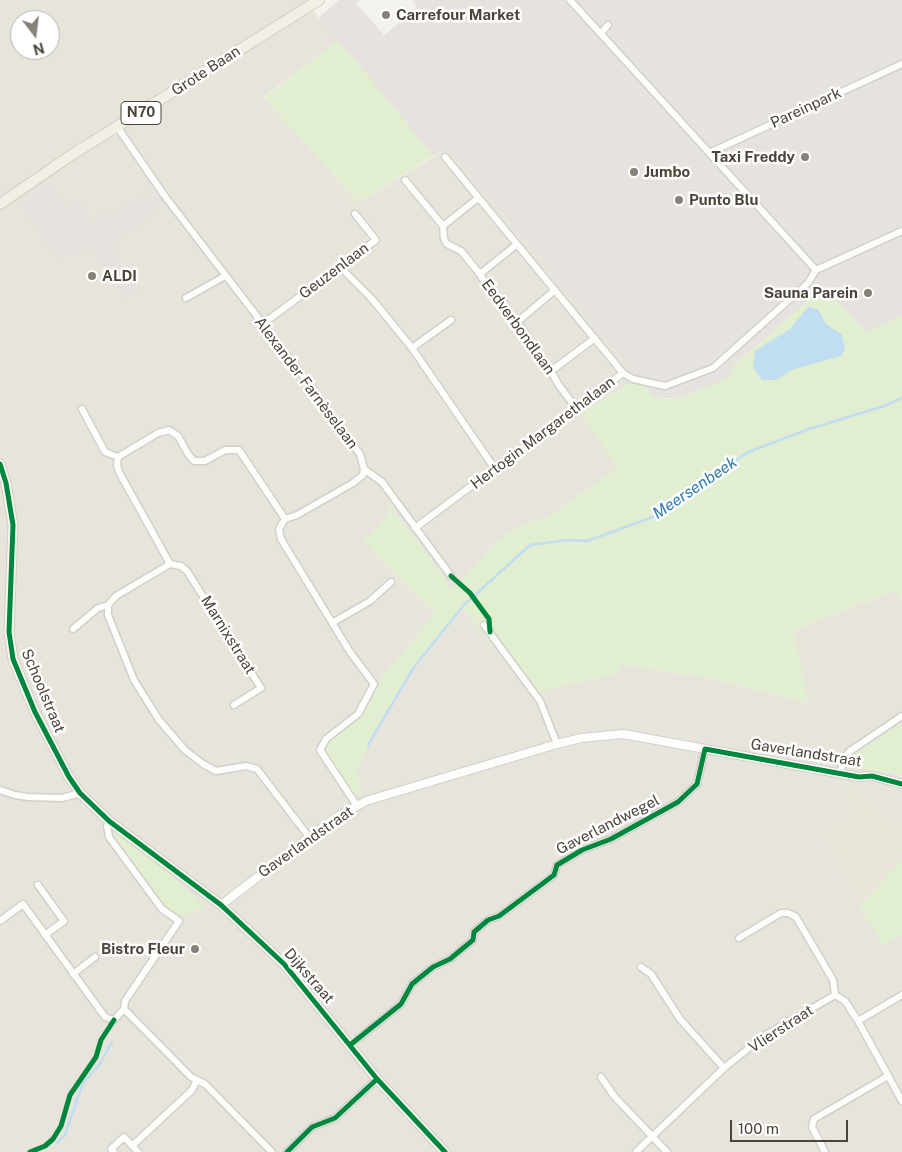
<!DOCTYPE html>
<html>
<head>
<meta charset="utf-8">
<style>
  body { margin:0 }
  #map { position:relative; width:902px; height:1152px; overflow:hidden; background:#f4f2ee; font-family:"Public Sans",sans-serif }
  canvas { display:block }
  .north { position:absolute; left:10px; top:10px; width:50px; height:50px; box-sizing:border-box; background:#fff; border:1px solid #b7b4b0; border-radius:50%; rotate:165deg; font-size:14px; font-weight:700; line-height:20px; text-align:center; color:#4b4439 }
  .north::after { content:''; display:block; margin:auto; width:18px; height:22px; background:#868178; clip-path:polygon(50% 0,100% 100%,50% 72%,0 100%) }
  .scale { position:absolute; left:730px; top:1120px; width:118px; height:22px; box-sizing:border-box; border:2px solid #4b4439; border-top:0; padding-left:6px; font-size:15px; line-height:18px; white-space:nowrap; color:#4b4439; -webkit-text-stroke:4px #fff; paint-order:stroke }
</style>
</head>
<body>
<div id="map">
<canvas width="902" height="1152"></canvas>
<div class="north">N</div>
<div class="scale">100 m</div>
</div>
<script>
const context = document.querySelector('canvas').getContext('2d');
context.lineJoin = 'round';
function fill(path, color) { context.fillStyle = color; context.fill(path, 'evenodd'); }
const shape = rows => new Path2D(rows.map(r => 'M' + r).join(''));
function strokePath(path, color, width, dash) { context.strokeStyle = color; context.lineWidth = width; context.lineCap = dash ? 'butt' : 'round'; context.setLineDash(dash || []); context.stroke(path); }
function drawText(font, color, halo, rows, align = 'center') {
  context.font = font + ' "Public Sans",sans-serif'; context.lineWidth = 5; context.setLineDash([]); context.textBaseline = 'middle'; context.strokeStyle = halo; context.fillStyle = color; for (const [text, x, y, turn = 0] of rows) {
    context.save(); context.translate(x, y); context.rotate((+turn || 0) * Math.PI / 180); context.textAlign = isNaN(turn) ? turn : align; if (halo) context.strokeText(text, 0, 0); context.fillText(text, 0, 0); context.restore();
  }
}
const residential = shape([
  [0,0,307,0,318,18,339,40,264,97,358,203,448,148,638,377,618,468,547,518,532,521,515,529,496,542,453,590,388,503,388,515,365,542,436,614,384,675,364,713,327,744,356,795,362,793,356,773,368,746,413,670,463,608,531,694,621,665,710,678,808,703,793,630,895,591,902,601,902,1152,0,1152],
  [20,20,50,20,50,50,20,50]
]);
const industrial = shape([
  [412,0,902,0,902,316,865,332,824,287,735,365,726,379,680,399,654,397,448,148,433,156,355,61,417,7]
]);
const education = shape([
  [842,782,859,784,902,825,902,859,860,907,818,831,845,817]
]);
const green = shape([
  [339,40,433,156,358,203,264,98],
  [824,286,865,332,902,316,902,601,894,591,793,630,809,703,710,678,622,665,619,673,531,694,463,608,413,670,368,746,356,773,362,793,356,796,326,754,327,744,364,713,384,675,435,614,364,542,388,515,387,502,453,589,496,542,515,529,532,521,547,518,618,468,581,414,638,377,654,397,666,399,680,399,726,379,735,365],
  [902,723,902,775,848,767,852,755],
  [110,829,169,873,205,907,181,916,169,913,114,840,110,833],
  [902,859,902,935,883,946,860,907]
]);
const parking = shape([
  [339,0,360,0,356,3,384,35,355,61,318,18],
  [586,0,650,0,651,1,616,33],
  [621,66,694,146,678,161,648,128,619,155,582,112,545,145,535,135,604,74,608,78],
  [50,182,67,207,78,200,92,221,110,210,113,214,139,198,143,203,157,193,165,205,110,247,139,289,126,299,88,245,73,256,70,253,58,261,20,203]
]);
const water = shape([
  [808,307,818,309,826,324,842,335,845,349,841,356,794,369,776,380,762,380,753,367,755,351,790,329]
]);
const stream = shape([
  [368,745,414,667,463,606,530,545,568,540,587,541,661,514,746,453,806,430,884,406,902,398],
  [57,1143,65,1135,83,1083,99,1065,112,1042]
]);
const minor = shape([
  [570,0,816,270],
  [601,33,608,25],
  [118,128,164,195,312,388,323,406,360,454,364,469,382,482,451,576],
  [709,153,902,64],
  [445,157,623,373],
  [405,180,443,226,444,239,447,244,461,251,480,274,489,291,503,301,511,317,524,331,539,358,551,371,558,384,576,408],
  [443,226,478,198],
  [340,267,372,299,412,348,495,469],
  [816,270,902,231],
  [480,274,516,245],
  [186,298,225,276],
  [264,323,376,240,355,214],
  [516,323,555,290],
  [412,348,451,320],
  [551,371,595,338],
  [82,409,105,452,118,457],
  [285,519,279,529,281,539,350,652,374,684,358,714,326,739,320,750,357,806],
  [415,528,623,373,633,379,665,386,713,368,808,283,816,270],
  [170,564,181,566,187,571,261,688,234,705],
  [332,623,370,601,391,582],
  [484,625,540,701,557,744],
  [73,629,98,608,108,605],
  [840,773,844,758,850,751,902,716],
  [0,790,15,795,28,797,62,798,80,793],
  [309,837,257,769,246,766,216,771,203,764,185,750,159,720,134,680,108,615,108,605,116,596,170,564,119,472,117,465,118,457,158,433,169,430,178,436,188,454,194,461,205,461,225,450,239,450,285,519,297,515,353,483,363,475,364,469],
  [38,885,64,921,45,935],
  [0,921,23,904,105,1017,114,1020,124,1009,125,1001,179,921,162,909,109,837,107,826,109,821],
  [739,938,781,913,788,913,796,917,833,980,835,995],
  [641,967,651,974,680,1019,724,1068],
  [73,974,95,957],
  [124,1009,191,1077,205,1084,272,1152],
  [858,1021,902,995],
  [359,1038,401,1004,412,984,433,967,450,959,473,940,474,932,488,920,499,916,554,875,557,865,582,850,611,839,678,802,697,784,705,749],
  [601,1077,614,1096,667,1152],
  [132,1146,192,1090,197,1080],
  [114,1152,111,1149,124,1137,138,1152],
  [287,1152,312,1127,335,1118,377,1079],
  [636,1152,724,1068,764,1036,835,995,845,1001,858,1021,902,1101],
  [825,1152,812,1127,814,1119,888,1076]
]);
const tertiary = shape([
  [221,905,335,818,366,801,557,744,581,738,623,734,859,777,872,776,902,784]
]);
const secondary = shape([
  [0,464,6,483,13,525,9,632,13,659,35,712,69,777,80,793,109,821,221,905,284,964,377,1079,445,1152]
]);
const primary = shape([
  [0,204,70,156,319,0]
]);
const cycleway = shape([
  [0,464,6,483,13,525,9,632,13,659,35,712,69,777,80,793,109,821,221,905,284,964,377,1079,445,1152],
  [451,576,470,593,489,619,490,632],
  [350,1045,401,1004,412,984,433,967,450,959,473,940,474,932,488,920,499,916,554,875,557,865,582,850,611,839,678,802,697,784,705,749,859,777,872,776,902,784],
  [30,1152,45,1146,53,1139,61,1126,70,1095,96,1057,101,1040,114,1020],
  [287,1152,312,1127,335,1118,377,1079]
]);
const markers = [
  [386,15,5,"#868178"],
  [805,157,5,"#868178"],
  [634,172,5,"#868178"],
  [679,200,5,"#868178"],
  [92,276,5,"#868178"],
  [868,293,5,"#868178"],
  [195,949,5,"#868178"]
];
const shields = [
  [141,113,40]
];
const shieldNames = [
  ["N70",141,113]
];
const poiNames = [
  ["Carrefour Market",396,15],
  ["Taxi Freddy",795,157,"right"],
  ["Jumbo",644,172],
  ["Punto Blu",689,200],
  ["ALDI",102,276],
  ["Sauna Parein",858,293,"right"],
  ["Bistro Fleur",185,949,"right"]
];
const streetNames = [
  ["Grote Baan",206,71,-33],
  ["Pareinpark",806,108,-25],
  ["Geuzenlaan",334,271,-37],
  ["Eedverbondlaan",518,327,54],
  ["Alexander Farnèselaan",306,383,53],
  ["Hertogin Margarethalaan",543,433,-37],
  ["Marnixstraat",228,635,58],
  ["Schoolstraat",43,691,67],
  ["Gaverlandstraat",806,753,9],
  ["Gaverlandwegel",608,825,-27],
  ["Gaverlandstraat",306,842,-35],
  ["Dijkstraat",309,976,49],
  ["Vlierstraat",781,1029,-33]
];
const waterNames = [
  ["Meersenbeek",695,488,-34]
];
fill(residential, '#e7e4dc');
fill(industrial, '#e6e2de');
fill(education, '#eae5da');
fill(green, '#e1eecf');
fill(parking, '#e6e3df');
fill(water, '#c0ddf1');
strokePath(stream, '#c0ddf1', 2.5);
strokePath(minor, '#d2d0cb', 9);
strokePath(tertiary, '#d2d0cb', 10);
strokePath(secondary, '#d3cfc5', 11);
strokePath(primary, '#d6cebb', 12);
strokePath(minor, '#fdfdfc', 6);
strokePath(tertiary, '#fdfdfc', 8);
strokePath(secondary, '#f7f6f1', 9);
strokePath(primary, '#f2efe6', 10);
strokePath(cycleway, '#00873e', 5);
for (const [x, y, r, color] of markers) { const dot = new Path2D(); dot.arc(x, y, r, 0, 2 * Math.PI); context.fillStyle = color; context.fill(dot); strokePath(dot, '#fff', 2); }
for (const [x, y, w] of shields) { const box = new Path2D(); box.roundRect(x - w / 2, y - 11.5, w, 23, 4); context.fillStyle = '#fff'; context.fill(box); strokePath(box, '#4b4439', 1); }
drawText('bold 14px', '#4b4439', null, shieldNames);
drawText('bold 15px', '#4b4439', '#fff', poiNames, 'left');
drawText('15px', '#4b4439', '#fff', streetNames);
drawText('italic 16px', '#2e7ab2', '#fff', waterNames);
</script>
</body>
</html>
